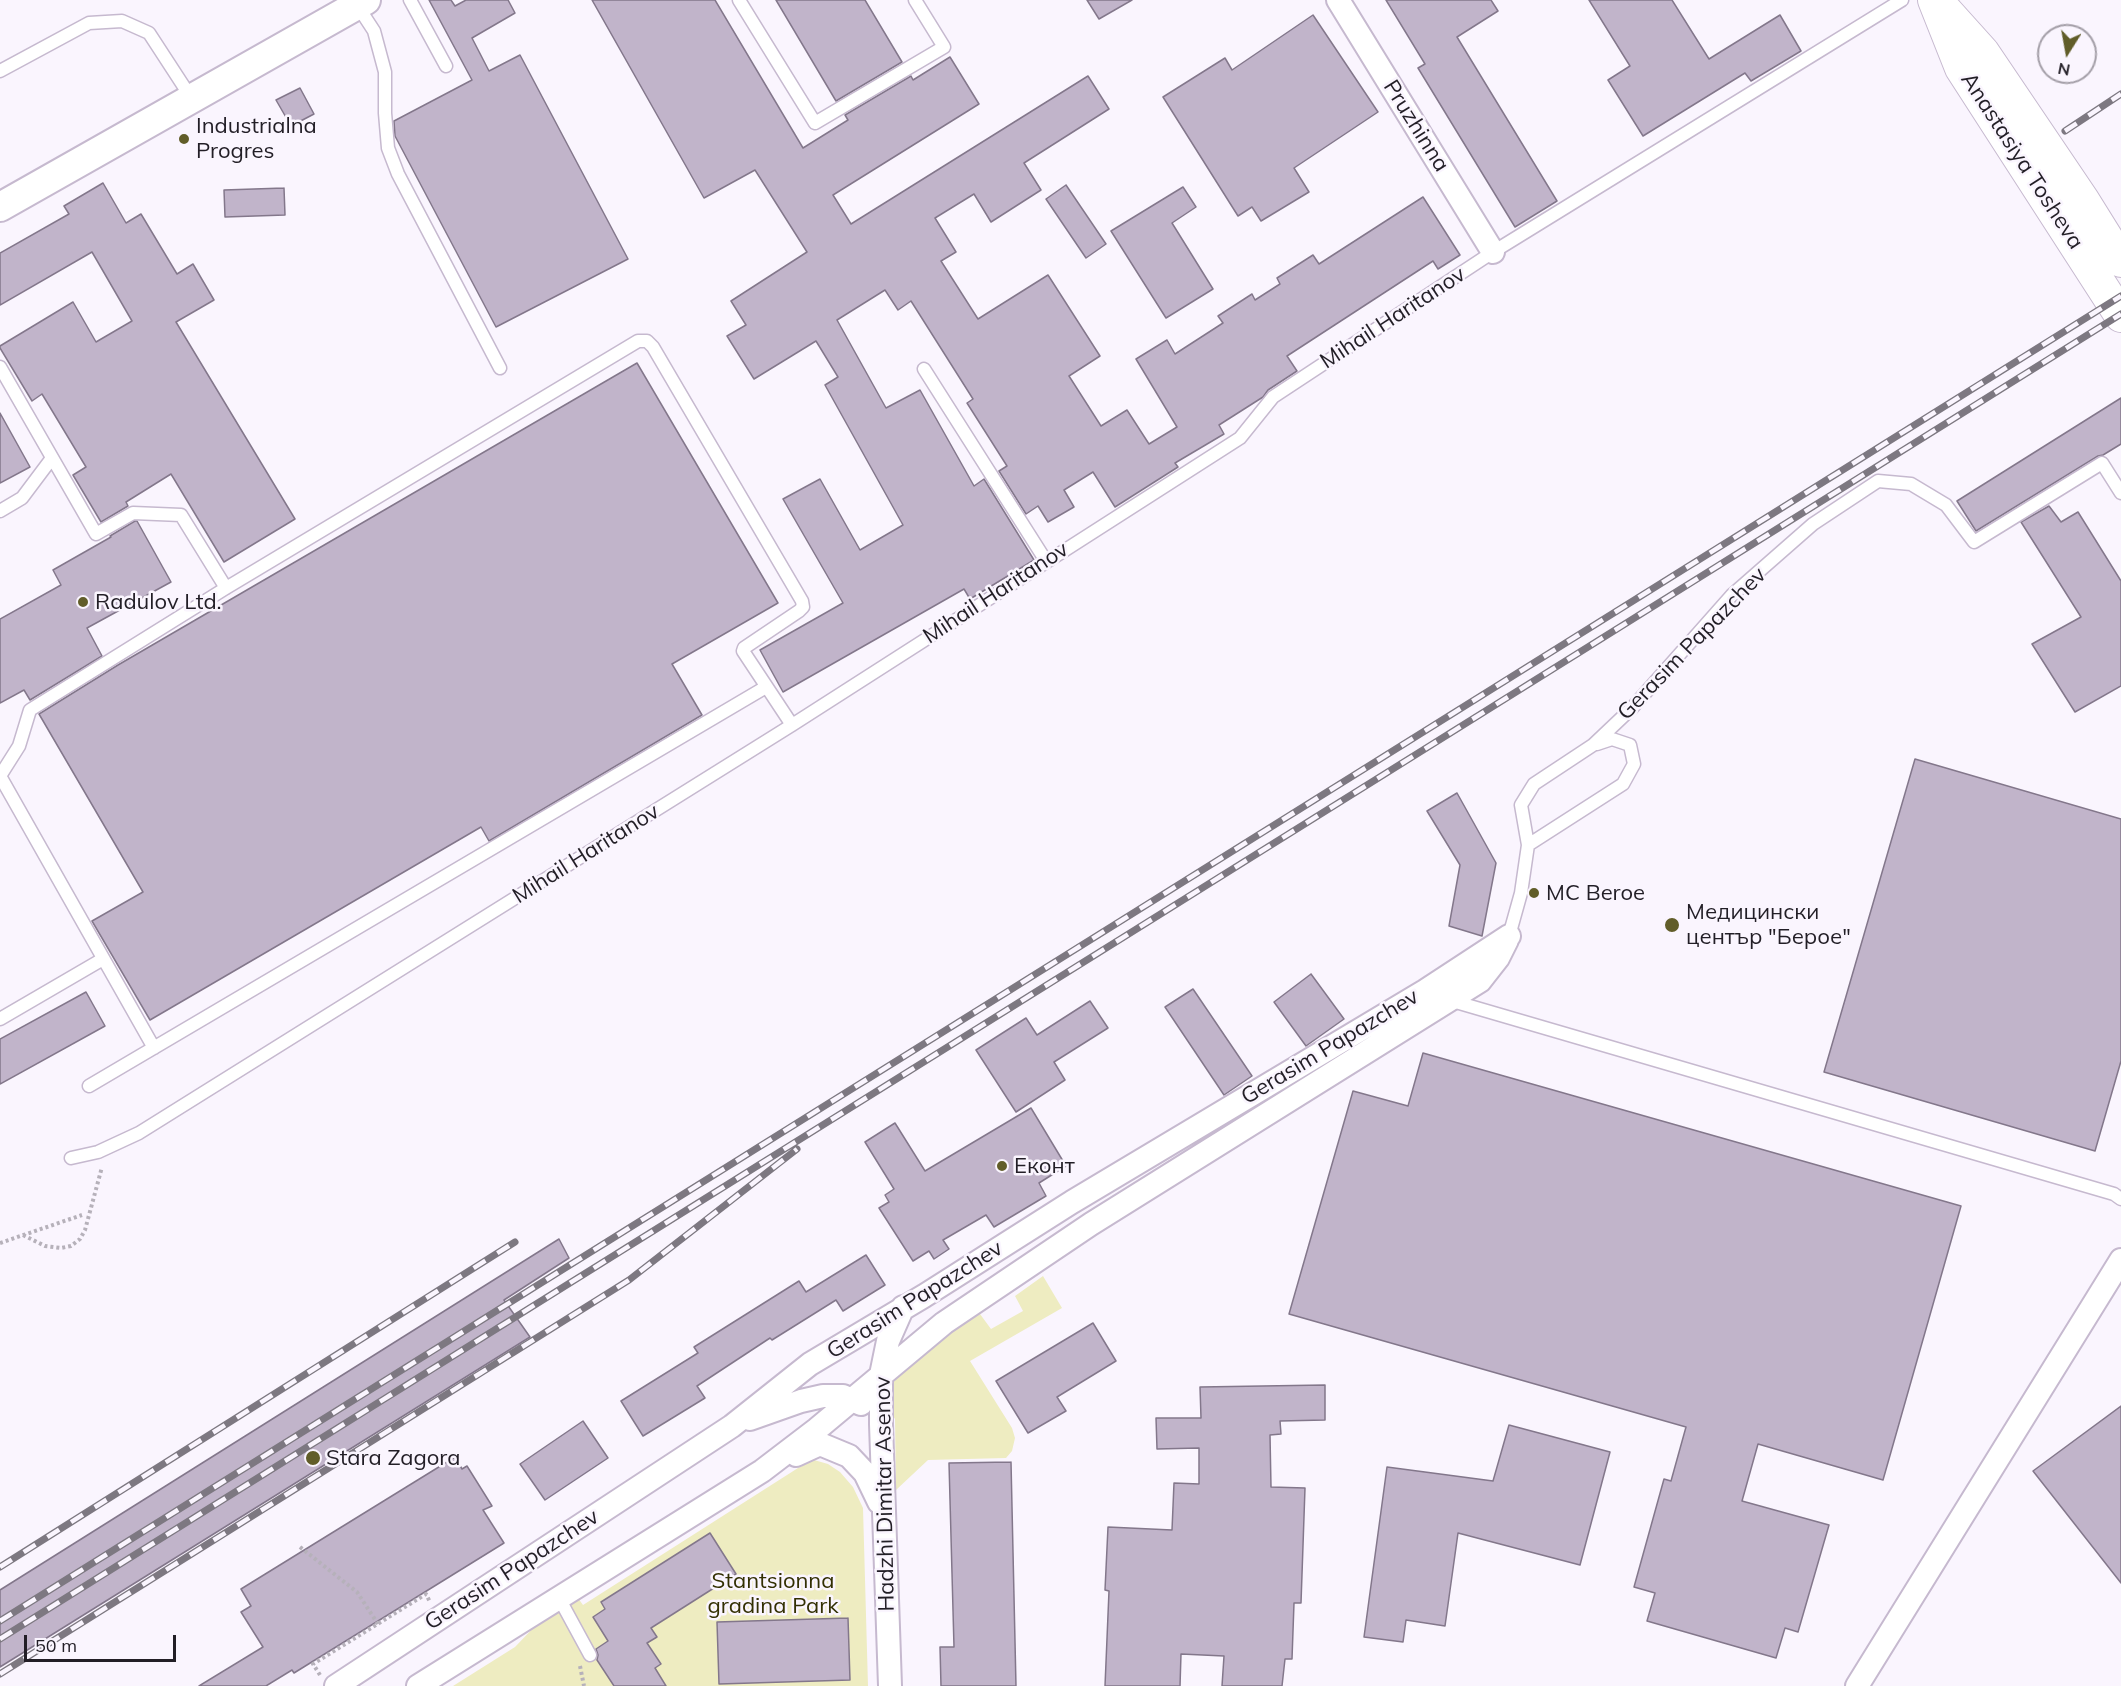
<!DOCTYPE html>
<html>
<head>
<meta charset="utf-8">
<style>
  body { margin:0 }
  #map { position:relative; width:2121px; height:1686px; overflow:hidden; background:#faf5fe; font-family:Mulish,sans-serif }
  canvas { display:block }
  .north { position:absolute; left:2037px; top:24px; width:60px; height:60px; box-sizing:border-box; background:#faf5fe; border:2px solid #a49fa8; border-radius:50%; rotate:191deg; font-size:16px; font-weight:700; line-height:24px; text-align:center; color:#221e26 }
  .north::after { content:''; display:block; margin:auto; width:21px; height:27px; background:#615d29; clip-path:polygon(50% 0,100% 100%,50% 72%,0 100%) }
  .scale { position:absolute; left:24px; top:1635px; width:152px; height:27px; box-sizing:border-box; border:3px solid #221e26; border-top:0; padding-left:8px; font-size:18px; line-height:21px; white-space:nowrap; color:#221e26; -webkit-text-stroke:4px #faf5fe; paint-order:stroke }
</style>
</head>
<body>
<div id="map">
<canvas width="2121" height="1686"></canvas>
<div class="north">N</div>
<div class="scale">50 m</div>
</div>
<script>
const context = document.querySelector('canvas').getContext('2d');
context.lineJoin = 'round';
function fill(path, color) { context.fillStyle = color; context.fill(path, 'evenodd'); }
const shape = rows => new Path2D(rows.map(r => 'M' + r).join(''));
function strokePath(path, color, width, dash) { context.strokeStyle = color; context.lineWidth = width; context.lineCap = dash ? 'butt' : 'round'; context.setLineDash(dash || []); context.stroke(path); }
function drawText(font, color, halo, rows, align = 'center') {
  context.font = font + ' Mulish,sans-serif'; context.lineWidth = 5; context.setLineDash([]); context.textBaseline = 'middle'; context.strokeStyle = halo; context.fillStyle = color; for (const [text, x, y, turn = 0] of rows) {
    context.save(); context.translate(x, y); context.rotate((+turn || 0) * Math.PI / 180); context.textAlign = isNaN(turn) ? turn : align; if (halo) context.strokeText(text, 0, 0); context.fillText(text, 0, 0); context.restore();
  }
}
const green = shape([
  [1043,1276,1062,1308,970,1361,1012,1428,1015,1438,1012,1451,1006,1458,928,1460,896,1490,895,1419,885,1403,889,1382,902,1363,980,1314,991,1329,1023,1311,1015,1296],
  [814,1460,828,1464,840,1472,853,1487,863,1508,868,1686,453,1686,515,1647,538,1623,578,1598,583,1605,798,1468]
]);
const building = shape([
  [429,0,451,0,455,6,466,0,508,0,515,13,472,38,489,71,520,55,628,259,496,327,395,136,394,121,472,80,429,0],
  [592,0,715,0,803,148,848,120,845,115,911,76,913,80,950,57,979,104,833,195,851,224,1088,76,1109,109,1024,163,1041,190,991,222,974,194,935,218,956,252,941,261,978,319,1048,275,1100,356,1069,376,1101,426,1127,410,1149,444,1177,427,1136,359,1167,340,1175,354,1223,323,1218,316,1252,294,1255,300,1280,284,1277,278,1313,255,1319,264,1423,197,1460,255,1438,269,1433,261,1287,356,1297,371,1268,390,1263,397,1219,425,1224,434,1175,463,1178,467,1115,507,1093,472,1064,490,1074,507,1048,522,1038,506,1026,514,999,471,1007,466,967,403,973,399,911,301,898,310,885,290,837,320,886,408,920,390,974,486,984,479,1034,560,970,599,964,589,783,692,760,650,843,603,783,499,820,479,860,550,903,525,825,385,838,377,816,341,754,379,727,336,746,325,731,301,807,252,755,170,704,198,592,0],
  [776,0,865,0,902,62,836,101,776,0],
  [1087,0,1132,0,1099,19,1087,0],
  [1386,0,1491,0,1498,11,1457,37,1557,201,1515,227,1418,68,1425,64,1386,0],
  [1589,0,1672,0,1709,59,1780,15,1801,51,1751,81,1745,73,1643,136,1608,80,1630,66,1589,0],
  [1313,15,1378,112,1294,168,1309,192,1261,221,1252,207,1238,216,1163,97,1225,58,1232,70,1313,15],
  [300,88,314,114,291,126,276,100,300,88],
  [103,183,126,223,141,214,177,274,193,264,214,300,176,322,295,519,224,562,171,474,126,502,128,506,101,522,73,475,86,467,42,394,32,401,0,348,0,346,73,302,96,342,132,321,92,252,0,305,0,253,69,214,64,206,103,183],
  [1066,185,1106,244,1086,258,1046,199,1066,185],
  [1183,187,1196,207,1172,223,1213,289,1166,318,1111,231,1183,187],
  [284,188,285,215,225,217,224,190,284,188],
  [637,363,778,603,672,664,702,715,489,841,481,827,150,1020,92,921,143,892,39,714,118,665,637,363],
  [2121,398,2121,444,2103,455,2098,456,1976,531,1957,501,2121,398],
  [0,413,30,467,0,483,0,413],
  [2049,506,2061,522,2078,512,2121,581,2121,686,2075,712,2032,644,2081,617,2021,522,2049,506],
  [135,521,137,521,171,582,87,628,102,656,30,700,24,690,0,703,0,619,61,585,53,570,111,537,110,536,135,521],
  [1915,759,2121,819,2121,1061,2095,1151,1824,1072,1915,759],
  [1457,793,1496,863,1482,936,1449,926,1460,865,1427,811,1457,793],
  [1311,974,1344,1019,1306,1046,1274,1002,1311,974],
  [1193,989,1252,1076,1224,1095,1165,1007,1193,989],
  [86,992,105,1026,0,1084,0,1039,86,992],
  [1090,1001,1108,1028,1054,1062,1065,1080,1016,1112,976,1050,1026,1018,1037,1035,1090,1001],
  [1423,1053,1961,1206,1883,1480,1758,1444,1742,1501,1829,1525,1798,1632,1785,1628,1776,1658,1647,1621,1655,1593,1634,1587,1664,1479,1671,1481,1686,1427,1289,1314,1353,1091,1408,1106,1423,1053],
  [1031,1108,1066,1166,1039,1183,1046,1196,994,1227,986,1215,943,1240,949,1249,934,1259,929,1251,913,1261,879,1208,889,1202,885,1195,894,1189,865,1142,895,1123,925,1171,1031,1108],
  [559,1239,569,1258,504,1300,530,1337,0,1667,0,1590,559,1239],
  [866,1255,885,1285,843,1311,836,1300,772,1340,770,1338,697,1386,705,1398,643,1436,621,1401,698,1353,694,1347,799,1281,806,1292,866,1255],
  [1093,1323,1116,1361,1057,1397,1066,1411,1028,1433,996,1381,1093,1323],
  [1325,1385,1325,1420,1280,1421,1281,1434,1270,1435,1271,1487,1305,1488,1301,1603,1294,1603,1292,1659,1285,1659,1282,1686,1222,1686,1224,1656,1181,1654,1180,1686,1105,1686,1109,1591,1105,1590,1108,1527,1172,1530,1174,1483,1199,1484,1199,1448,1157,1449,1156,1418,1201,1418,1200,1387,1325,1385],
  [2121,1406,2121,1583,2033,1471,2121,1406],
  [583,1421,608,1458,545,1500,520,1464,583,1421],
  [1509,1425,1610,1452,1580,1565,1458,1533,1445,1626,1406,1620,1403,1642,1364,1637,1387,1467,1493,1481,1509,1425],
  [455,1457,462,1469,467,1466,492,1506,483,1510,504,1543,294,1673,292,1670,266,1686,199,1686,263,1647,241,1612,251,1606,241,1589,455,1457],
  [1011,1462,1016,1686,941,1686,940,1647,954,1647,949,1463,1011,1462],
  [710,1533,736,1574,651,1628,657,1637,647,1643,661,1664,655,1668,666,1686,614,1686,597,1660,598,1655,596,1649,608,1641,593,1617,605,1609,601,1602,710,1533],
  [848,1618,850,1680,719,1684,717,1622,848,1618]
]);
const path = shape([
  [23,1235,45,1246,61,1248,71,1246,80,1239,85,1230,102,1167],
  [0,1243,82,1215],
  [300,1547,357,1592,378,1624],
  [580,1666,584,1686],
  [320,1675,313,1664,426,1594,430,1602]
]);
const service = shape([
  [410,0,446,66],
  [739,0,815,123,944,47,915,0],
  [357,5,374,31,385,72,385,113,388,148,398,174,500,368],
  [0,71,89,23,122,21,149,33,192,99],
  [0,367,96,534,133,513,181,515,226,588],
  [924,369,1046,561],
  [0,511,22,498,52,458],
  [0,776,19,746,30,710,226,588,638,341,647,341,653,347,802,601,803,607,799,611,744,648,743,651,792,725],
  [0,776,154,1048],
  [1528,845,1623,784,1634,764,1630,745,1612,739,1597,744],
  [1509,936,1521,893,1528,845,1521,805,1534,784,1593,745,1632,708,1732,595,1813,524,1878,481,1911,484,1946,505,1974,542,2102,463,2121,493],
  [1449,1000,2114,1194,2121,1199],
  [0,1019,103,959],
  [89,1086,766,687],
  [71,1158,98,1152,139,1133,792,725,1240,438,1273,397,1493,252,1902,0],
  [559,1598,590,1655]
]);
const minor = shape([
  [1338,0,1493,252],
  [750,1419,801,1401,823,1396,843,1396,861,1404],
  [796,1455,820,1444,849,1456,865,1473,879,1502],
  [336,1686,732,1426,810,1364,924,1296,1072,1202,1425,991,1509,936],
  [418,1686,762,1471,817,1429,944,1323,1091,1224,1480,981,1498,958,1507,940],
  [890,1686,881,1424,881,1375,888,1341,903,1307],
  [1857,1686,2121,1260]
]);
const tertiary = shape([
  [0,207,366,0]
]);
const secondary = shape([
  [1934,0,1961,68,2121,316],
  [1947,12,1983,52,2083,200,2121,261]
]);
const rail = shape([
  [2065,131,2121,94],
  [0,1567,515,1242],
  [0,1621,2121,296],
  [0,1639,2121,314],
  [0,1674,629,1280,797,1149]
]);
const markers = [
  [184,139,6,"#615d29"],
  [83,602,6,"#615d29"],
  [1534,893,6,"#615d29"],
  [1672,925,8,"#615d29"],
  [1002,1166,6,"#615d29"],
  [313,1458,8,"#615d29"]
];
const poiNames = [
  ["Industrialna",196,126],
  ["Progres",196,151],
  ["Radulov Ltd.",95,602],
  ["MC Beroe",1546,893],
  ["Медицински",1686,912],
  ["център \"Берое\"",1686,937],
  ["Еконт",1014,1166],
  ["Stara Zagora",326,1458]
];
const streetNames = [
  ["Pruzhinna",1416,126,58],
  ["Anastasiya Tosheva",2022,161,57],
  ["Mihail Haritanov",1393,318,-33],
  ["Mihail Haritanov",996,593,-33],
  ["Gerasim Papazchev",1692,644,-46],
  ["Mihail Haritanov",586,854,-32],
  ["Gerasim Papazchev",1330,1047,-31],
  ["Gerasim Papazchev",915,1300,-32],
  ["Hadzhi Dimitar Asenov",885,1494,-91],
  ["Gerasim Papazchev",512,1570,-33]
];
const parkNames = [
  ["Stantsionna",773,1581],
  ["gradina Park",773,1606]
];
fill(green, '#eeecc1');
fill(building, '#c1b4ca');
strokePath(building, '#83778b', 1.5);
strokePath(service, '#c6b9cf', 15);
strokePath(minor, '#c6b9cf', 26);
strokePath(tertiary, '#c6b9cf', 32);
strokePath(secondary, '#c6b9cf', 34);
strokePath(path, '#b6b1ba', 4, [3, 3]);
strokePath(service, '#fff', 12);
strokePath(minor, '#fff', 22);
strokePath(tertiary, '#fff', 28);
strokePath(secondary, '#fff', 32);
strokePath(rail, '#7d7881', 7);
strokePath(rail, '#faf5fe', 4.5, [14]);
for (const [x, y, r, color] of markers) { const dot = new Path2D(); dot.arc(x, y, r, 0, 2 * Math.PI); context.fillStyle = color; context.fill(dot); strokePath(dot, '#faf5fe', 2); }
drawText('22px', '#221e26', '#faf5fe', poiNames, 'left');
drawText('22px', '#221e26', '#faf5fe', streetNames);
drawText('22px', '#333003', '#faf5fe', parkNames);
</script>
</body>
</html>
